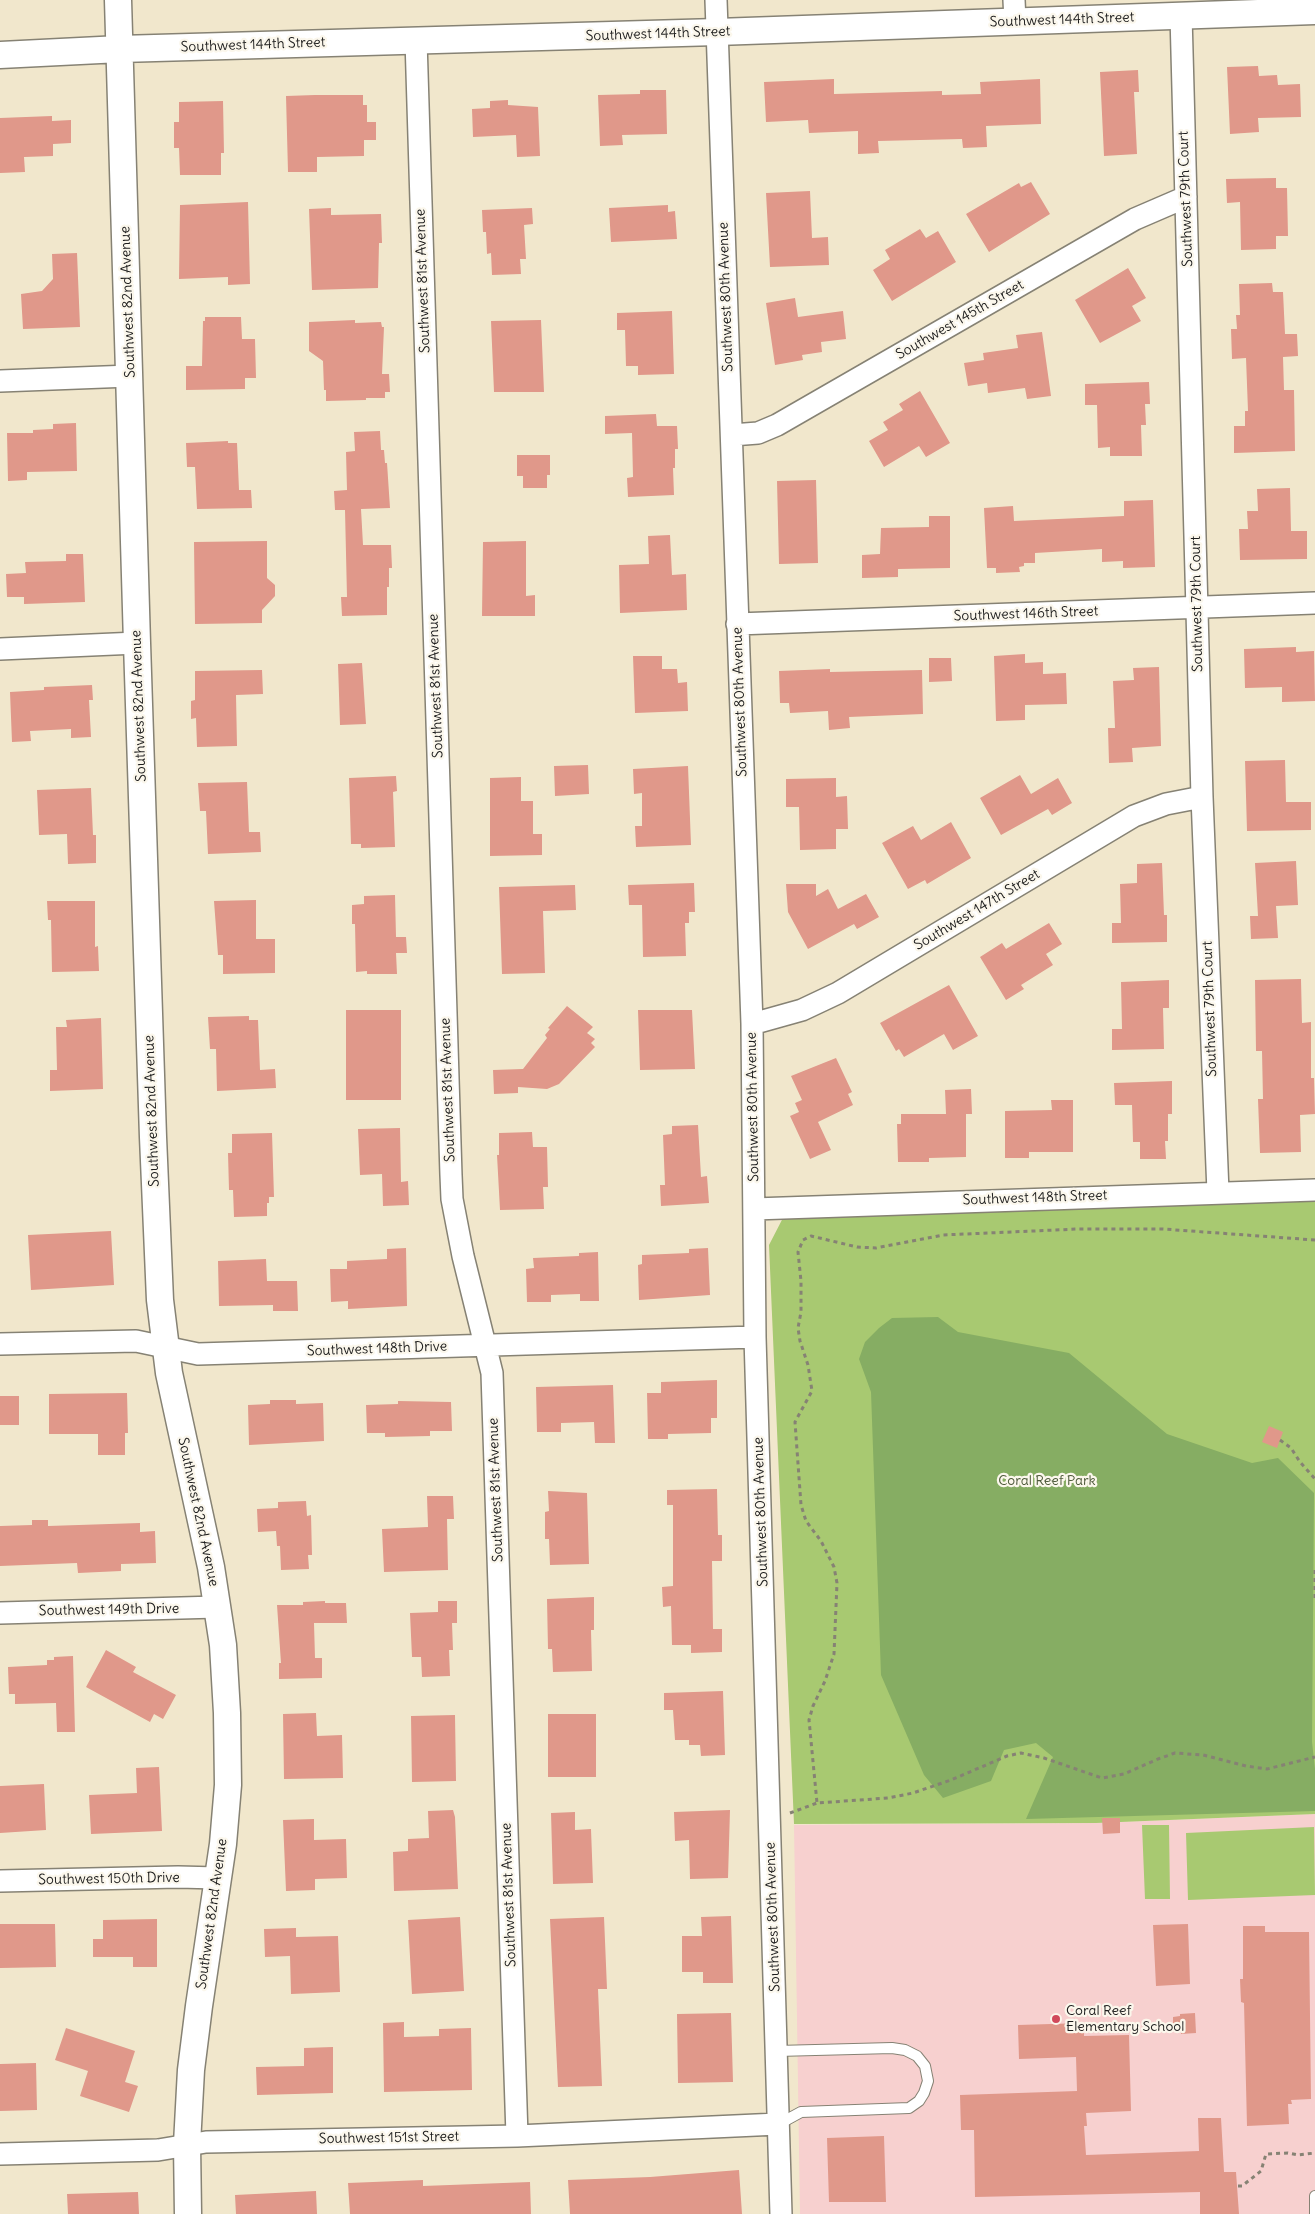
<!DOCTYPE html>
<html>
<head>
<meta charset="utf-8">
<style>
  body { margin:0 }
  canvas { display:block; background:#f1e7cc }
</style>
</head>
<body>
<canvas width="1315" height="2214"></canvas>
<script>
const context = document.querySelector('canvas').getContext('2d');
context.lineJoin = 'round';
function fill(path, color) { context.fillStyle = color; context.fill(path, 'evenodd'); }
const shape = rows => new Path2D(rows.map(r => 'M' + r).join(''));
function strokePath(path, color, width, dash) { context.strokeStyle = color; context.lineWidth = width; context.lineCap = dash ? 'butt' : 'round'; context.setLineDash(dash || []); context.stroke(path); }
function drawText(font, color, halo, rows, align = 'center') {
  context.font = font + ' Delius,sans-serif'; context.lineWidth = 4.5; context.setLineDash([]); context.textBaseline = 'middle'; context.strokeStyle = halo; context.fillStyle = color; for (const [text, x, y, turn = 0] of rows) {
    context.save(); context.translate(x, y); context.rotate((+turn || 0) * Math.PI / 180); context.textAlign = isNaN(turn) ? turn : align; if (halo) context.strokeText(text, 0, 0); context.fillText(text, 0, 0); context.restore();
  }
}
const built = shape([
  [1315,1814,1315,2214,800,2214,794,1825,1096,1823]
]);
const green = shape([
  [1315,1200,1315,1814,1096,1823,794,1824,769,1245,785,1214],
  [1142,1825,1169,1825,1170,1899,1145,1899],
  [1314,1827,1315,1895,1188,1900,1186,1833]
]);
const forest = shape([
  [938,1317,958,1332,1069,1353,1167,1434,1252,1463,1278,1458,1314,1493,1312,1742,1315,1769,1315,1811,1026,1819,1053,1757,1036,1743,1004,1750,991,1781,943,1798,924,1775,881,1675,871,1392,859,1359,865,1342,879,1328,892,1318]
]);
const building = shape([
  [1258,66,1259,76,1277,75,1278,85,1300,84,1301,117,1258,118,1259,132,1230,134,1227,67],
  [1138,70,1139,92,1134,92,1137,154,1104,156,1100,72],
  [834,79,834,94,942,91,942,95,981,94,980,82,1040,79,1041,124,986,126,987,147,963,148,962,139,878,141,879,153,858,154,858,131,809,133,808,120,766,122,764,82],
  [640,90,666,90,667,134,622,135,623,145,600,146,598,95,640,94],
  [315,95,363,95,363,105,367,105,367,122,376,122,376,140,364,140,364,156,317,157,317,172,288,172,286,96],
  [508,100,508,105,538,107,540,156,517,157,516,135,473,137,472,109,490,108,490,101],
  [223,101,224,153,221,153,221,175,180,175,179,148,174,148,174,122,179,122,179,102],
  [52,116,52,121,71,120,71,143,53,144,53,156,24,157,25,172,0,173,0,118],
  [1276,178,1276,188,1287,188,1288,236,1276,236,1276,249,1241,250,1240,202,1227,203,1226,179],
  [1031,182,1050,214,989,252,966,214,1019,183,1021,187],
  [810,191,812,238,828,237,829,265,770,267,766,193],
  [248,202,250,284,228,285,228,277,179,279,180,205],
  [668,205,668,212,675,211,677,239,611,242,609,208],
  [331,208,331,215,381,214,382,243,379,243,378,288,312,290,309,209],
  [532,208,533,224,524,225,526,259,520,259,521,274,492,275,491,253,487,254,486,232,483,232,482,210],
  [920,229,926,238,938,231,956,262,892,301,873,270,890,259,885,250],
  [77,253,80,327,23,329,21,294,42,291,53,279,52,254],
  [1128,268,1146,298,1132,306,1141,321,1100,343,1075,300],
  [1272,283,1273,292,1283,292,1285,334,1297,334,1298,356,1283,357,1284,390,1294,390,1295,451,1234,453,1234,426,1245,426,1245,411,1248,411,1246,358,1232,359,1231,329,1237,329,1236,315,1240,315,1239,284],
  [795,298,798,317,843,311,846,339,821,342,822,352,802,355,803,360,775,365,766,303],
  [672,311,674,374,638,375,638,366,626,366,625,330,617,330,617,313],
  [205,317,241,317,242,339,255,339,256,378,245,378,245,389,186,390,186,366,202,366,203,321,205,321],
  [355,320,355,323,381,322,382,327,384,327,382,374,389,374,390,392,385,392,385,398,366,398,366,400,326,401,326,390,324,390,323,361,309,351,309,322],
  [541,320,544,392,494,392,491,321],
  [1042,332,1051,396,1027,399,1025,388,988,393,987,383,968,386,964,363,984,360,983,353,1018,348,1016,335],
  [1149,382,1150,404,1145,404,1146,425,1141,425,1142,456,1110,456,1110,447,1098,448,1097,405,1085,405,1085,384],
  [920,391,950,443,926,457,919,446,884,467,869,441,888,430,883,422,903,410,899,404],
  [656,414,657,426,677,426,678,449,675,449,675,468,673,468,674,495,628,497,627,478,633,477,632,433,605,434,605,416],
  [76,423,77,471,27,472,27,480,8,481,7,433,33,433,33,430,53,429,53,424],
  [380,431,381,450,384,450,385,463,387,463,390,508,361,509,363,545,391,545,392,568,389,568,389,587,387,587,387,615,342,616,341,597,347,597,345,510,335,510,334,491,347,490,346,452,355,451,354,432],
  [228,441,228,443,237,443,239,490,251,490,252,508,197,509,195,467,187,467,186,443],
  [517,455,550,455,550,475,547,475,547,488,523,488,523,476,517,476],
  [816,480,818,563,779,564,777,481],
  [1290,488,1291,531,1307,531,1307,559,1240,560,1239,529,1248,529,1247,511,1258,511,1257,489],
  [1153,500,1155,567,1123,568,1123,561,1102,562,1102,549,1035,553,1035,563,1024,563,1024,566,1019,567,1020,572,996,573,996,568,987,568,984,508,1013,506,1014,521,1124,516,1124,501],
  [929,516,950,516,950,568,898,569,898,577,862,578,862,555,880,554,881,528,929,527],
  [670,535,672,575,686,574,687,610,620,613,619,565,649,564,648,536],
  [267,541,267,578,275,585,275,596,262,610,262,623,195,624,194,542],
  [526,541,526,596,535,595,535,616,482,616,483,542],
  [66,554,83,554,85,602,24,604,24,597,7,597,6,574,26,573,25,562,66,561],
  [1296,647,1296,652,1314,651,1315,701,1282,702,1282,687,1245,688,1244,649],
  [1025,654,1025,663,1043,662,1043,674,1066,673,1067,704,1025,705,1025,720,996,721,994,656],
  [633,656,662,656,662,669,677,669,678,683,687,682,688,711,635,713],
  [929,658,951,658,952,681,929,682],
  [362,663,366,724,340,725,338,664],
  [1159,667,1161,746,1132,748,1133,762,1109,763,1108,728,1115,728,1113,681,1134,680,1133,668],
  [830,669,830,672,922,670,923,714,849,717,850,728,829,730,828,711,790,713,789,703,780,703,779,671],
  [262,670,263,694,236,695,237,746,197,747,196,718,191,719,191,701,195,700,195,671],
  [92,685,93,700,89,700,91,737,71,738,71,729,30,731,31,741,12,742,10,692,44,690,44,687],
  [1285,760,1286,802,1311,802,1311,830,1247,831,1245,761],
  [588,765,589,794,555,796,554,766],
  [688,766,691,845,636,847,635,826,642,826,642,793,634,794,633,769],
  [1020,775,1031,794,1058,778,1072,803,1052,815,1048,809,1001,835,980,798],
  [396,776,397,791,393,792,395,847,361,848,361,844,351,844,349,778],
  [521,777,521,801,533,801,533,834,542,834,542,855,490,856,490,778],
  [836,778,836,797,847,796,848,829,836,829,836,849,800,850,799,807,786,807,786,779],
  [247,782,249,832,260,832,261,852,208,854,206,811,200,811,198,783],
  [91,788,93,835,96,835,96,863,68,864,67,834,39,835,37,790],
  [951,822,971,858,927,884,925,880,908,889,882,843,913,826,921,840],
  [1296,861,1298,905,1276,906,1278,938,1251,939,1250,916,1258,916,1255,863],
  [1162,863,1164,915,1167,915,1167,942,1112,943,1112,923,1121,923,1120,884,1137,883,1137,864],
  [694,883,695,912,689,912,689,923,685,923,686,956,643,957,642,905,629,905,628,885],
  [786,884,816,884,816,896,828,889,838,909,866,894,879,917,857,929,854,924,808,949,788,912],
  [575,885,576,910,543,911,545,973,502,974,499,887],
  [395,895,396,937,406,937,407,953,396,953,397,974,367,974,367,971,356,972,355,924,352,924,352,905,364,904,364,896],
  [256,900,256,939,275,939,275,973,223,974,223,955,218,955,214,901],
  [47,901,95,901,95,947,98,946,99,971,52,972,51,920,48,920],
  [1049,923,1062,944,1046,954,1053,965,1021,985,1024,989,1006,1000,980,957,1002,943,1006,949],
  [1301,979,1302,1023,1311,1022,1311,1078,1314,1078,1315,1114,1300,1115,1301,1152,1260,1153,1258,1099,1263,1099,1262,1051,1256,1051,1255,980],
  [1169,980,1169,1008,1163,1008,1164,1049,1112,1050,1112,1029,1122,1029,1121,982],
  [949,985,978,1036,953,1050,944,1034,904,1057,899,1049,896,1051,880,1023],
  [567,1006,593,1027,587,1033,595,1039,591,1043,595,1047,559,1084,547,1089,518,1087,518,1093,494,1094,493,1070,523,1069,547,1038,545,1035,550,1029,548,1028],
  [346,1010,401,1010,401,1100,346,1100],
  [638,1010,692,1010,695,1069,640,1070],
  [249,1016,249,1020,258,1020,260,1070,275,1069,276,1088,217,1091,216,1049,210,1049,208,1017],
  [101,1018,103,1089,50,1091,50,1070,57,1070,56,1027,67,1027,66,1020],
  [836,1058,852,1092,848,1094,853,1105,818,1122,831,1150,810,1159,790,1116,799,1112,795,1103,802,1100,791,1076],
  [1172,1081,1172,1114,1168,1114,1168,1141,1165,1141,1166,1159,1140,1159,1140,1142,1133,1142,1132,1105,1115,1105,1114,1083],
  [971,1089,972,1114,966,1114,966,1157,929,1158,929,1162,898,1162,897,1124,901,1124,901,1114,946,1114,945,1090],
  [1051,1100,1073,1100,1073,1152,1029,1152,1029,1158,1005,1158,1005,1111,1052,1110],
  [698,1125,701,1177,707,1176,709,1203,661,1206,660,1185,665,1185,663,1135,672,1134,672,1126],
  [400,1128,401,1182,408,1181,409,1205,383,1206,382,1174,360,1175,358,1129],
  [532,1132,533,1147,547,1147,548,1187,543,1187,544,1209,500,1210,497,1155,499,1155,499,1133],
  [272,1133,274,1197,269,1197,269,1203,267,1203,267,1216,234,1217,233,1190,229,1190,228,1153,232,1153,232,1134],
  [111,1231,114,1285,31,1290,28,1235],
  [406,1248,407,1306,348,1309,348,1301,331,1302,330,1269,347,1269,347,1261,387,1259,387,1249],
  [708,1248,710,1295,639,1300,638,1265,642,1264,642,1255,689,1253,689,1249],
  [598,1252,599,1301,580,1301,580,1294,551,1295,551,1302,527,1302,526,1269,534,1268,533,1258,579,1256,579,1253],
  [266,1259,267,1281,297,1281,298,1311,273,1311,273,1305,219,1306,218,1261],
  [717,1380,717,1418,711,1418,711,1433,668,1434,668,1439,648,1439,647,1393,661,1393,661,1382],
  [613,1385,615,1443,595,1443,594,1422,561,1423,561,1432,537,1432,536,1387],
  [127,1393,128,1433,125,1433,125,1455,98,1455,98,1434,49,1434,49,1394],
  [0,1396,19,1396,19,1425,0,1425],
  [270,1400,296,1400,296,1404,323,1403,324,1441,249,1445,248,1405,270,1404],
  [398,1401,451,1402,452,1431,430,1431,430,1436,385,1437,385,1433,367,1433,366,1405,398,1404],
  [1269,1426,1283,1432,1277,1448,1262,1442],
  [717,1489,718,1535,722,1535,722,1561,712,1561,713,1629,722,1629,722,1652,691,1653,691,1645,672,1645,671,1606,663,1607,662,1587,673,1586,673,1505,667,1505,667,1490],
  [548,1491,587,1493,589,1564,550,1565,549,1539,545,1539,545,1512,549,1511],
  [427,1496,453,1496,454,1519,447,1519,448,1570,384,1572,382,1529,428,1527],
  [306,1501,307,1516,311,1515,312,1555,308,1555,309,1569,281,1570,280,1546,277,1546,276,1531,258,1532,257,1509,278,1508,278,1502],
  [32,1520,48,1520,48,1526,140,1523,140,1532,155,1531,156,1563,121,1564,121,1571,78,1573,77,1563,0,1566,0,1526,32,1525],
  [594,1597,594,1630,591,1630,592,1671,553,1672,552,1649,548,1649,547,1599],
  [325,1601,325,1603,346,1603,347,1623,314,1623,315,1658,322,1658,322,1678,279,1679,279,1663,281,1663,277,1605,303,1605,303,1602],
  [438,1601,457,1601,457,1623,452,1623,453,1650,449,1650,450,1676,422,1677,421,1657,412,1657,410,1613,438,1612],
  [106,1650,136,1667,133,1672,176,1695,163,1719,154,1714,150,1722,86,1687],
  [73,1656,75,1732,57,1732,56,1703,15,1704,15,1694,9,1694,8,1667,47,1665,47,1660,54,1660,54,1657],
  [723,1691,725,1755,701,1756,700,1745,689,1745,689,1740,675,1740,673,1710,664,1710,664,1693],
  [316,1713,317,1736,342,1735,343,1778,284,1779,283,1714],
  [548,1714,596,1714,596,1777,548,1777],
  [455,1715,456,1781,412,1782,411,1716],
  [159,1767,162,1831,91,1834,89,1795,137,1793,136,1768],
  [44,1784,46,1830,0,1833,0,1786],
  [453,1810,455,1817,458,1889,394,1891,393,1852,408,1851,408,1839,429,1838,428,1811],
  [730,1810,728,1878,690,1879,689,1840,675,1841,674,1812],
  [575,1812,575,1830,591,1829,593,1883,553,1884,551,1813],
  [1102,1818,1120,1818,1120,1833,1103,1834],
  [314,1819,314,1840,346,1839,347,1878,315,1879,315,1890,286,1891,283,1820],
  [731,1916,733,1983,703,1983,703,1972,682,1972,682,1936,702,1936,701,1917],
  [460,1917,464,1991,412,1994,408,1920],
  [604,1917,607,1989,598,1989,602,2086,558,2087,550,1919],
  [157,1919,157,1967,133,1967,133,1957,93,1957,93,1939,103,1939,103,1920],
  [0,1924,55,1924,56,1967,0,1968],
  [1188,1924,1190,1984,1156,1986,1153,1925],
  [1243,1926,1265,1926,1265,1932,1309,1932,1311,2099,1291,2100,1292,2104,1288,2104,1289,2124,1247,2126,1244,2003,1241,2002,1240,1979,1243,1979],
  [296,1928,296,1937,338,1936,340,1992,291,1994,290,1956,265,1957,264,1929],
  [731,2013,733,2082,678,2083,677,2014],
  [1195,2013,1196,2033,1181,2034,1181,2032,1173,2032,1173,2017,1180,2016,1180,2014],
  [404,2022,404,2037,439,2036,439,2029,471,2028,472,2090,384,2092,383,2023],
  [1084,2023,1084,2036,1129,2035,1131,2111,1086,2113,1087,2126,1084,2126,1086,2155,1199,2151,1198,2118,1221,2118,1224,2172,1236,2172,1239,2214,1200,2214,1200,2192,975,2197,974,2130,961,2130,960,2095,1077,2091,1076,2057,1019,2059,1018,2025],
  [66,2028,135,2051,125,2082,138,2086,129,2112,80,2096,88,2071,55,2060],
  [333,2047,333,2093,257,2095,256,2067,304,2066,304,2048],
  [36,2063,37,2110,0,2111,0,2064],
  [884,2136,886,2202,829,2202,827,2138],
  [739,2170,742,2214,570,2214,568,2180,650,2177],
  [423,2180,423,2186,530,2182,531,2214,350,2214,348,2183],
  [316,2191,317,2214,236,2214,235,2195],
  [138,2192,139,2214,68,2214,67,2194]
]);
const path = shape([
  [1315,1240,1163,1229,1078,1229,943,1235,876,1248,857,1247,811,1236,803,1240,798,1252,801,1281,801,1312,798,1328,800,1341,808,1365,812,1391,795,1422,801,1505,806,1521,821,1541,834,1567,837,1583,834,1654,825,1681,813,1706,809,1720,817,1803,888,1798,913,1793,951,1780,1007,1756,1021,1753,1044,1758,1102,1778,1124,1774,1158,1759,1175,1753,1203,1755,1246,1766,1267,1769,1315,1757],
  [1280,1440,1291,1448,1300,1462,1315,1479],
  [1315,1570,1315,1601],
  [790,1813,817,1803],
  [1238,2186,1242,2186,1261,2171,1266,2154,1288,2153,1298,2155,1315,2153]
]);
const service = shape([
  [777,2051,892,2048,905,2050,917,2056,925,2066,928,2081,924,2093,919,2101,909,2108,801,2112,779,2124],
  [1315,2214,1315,2196]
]);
const minor = shape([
  [716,0,752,1024,755,1337,781,2214],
  [1014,0,1015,21],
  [1181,15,1202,797,1218,1192],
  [416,40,451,1175,452,1199,463,1256,492,1373,517,2136],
  [0,381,130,376],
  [732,435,758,433,777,425,1135,219,1186,197],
  [737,624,1315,603],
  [0,649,137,643],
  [752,1024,802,1010,838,993,1134,816,1166,804,1202,797],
  [754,1209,1315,1190],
  [0,1344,136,1341,198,1354,755,1337],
  [0,1613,217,1607],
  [0,1881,178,1877,218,1878],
  [0,2154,158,2150,206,2142,517,2136,778,2124]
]);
const tertiary = shape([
  [118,0,137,643,153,1137,160,1300,169,1373,211,1567,223,1645,227,1713,228,1785,223,1844,199,2006,191,2070,187,2144,188,2214],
  [0,55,120,49,717,32,1315,11]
]);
const markers = [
  [1056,2019,5,"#d1495b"]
];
const streetNames = [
  ["Southwest 144th Street",1062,20,-2],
  ["Southwest 144th Street",658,34,-2],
  ["Southwest 144th Street",253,45,-2],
  ["Southwest 79th Court",1186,199,-92],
  ["Southwest 81st Avenue",423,281,-92],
  ["Southwest 80th Avenue",726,297,-92],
  ["Southwest 82nd Avenue",128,302,-92],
  ["Southwest 145th Street",960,320,-30],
  ["Southwest 79th Court",1197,604,-91],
  ["Southwest 146th Street",1026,614,-2],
  ["Southwest 81st Avenue",436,686,-92],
  ["Southwest 80th Avenue",740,702,-92],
  ["Southwest 82nd Avenue",139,706,-92],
  ["Southwest 147th Street",977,910,-31],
  ["Southwest 79th Court",1210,1009,-92],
  ["Southwest 81st Avenue",448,1090,-92],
  ["Southwest 80th Avenue",753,1107,-91],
  ["Southwest 82nd Avenue",152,1111,-92],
  ["Southwest 148th Street",1035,1198,-2],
  ["Southwest 148th Drive",377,1349,-2],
  ["Southwest 81st Avenue",496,1490,-92],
  ["Southwest 82nd Avenue",198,1512,78],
  ["Southwest 80th Avenue",761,1512,-92],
  ["Southwest 149th Drive",109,1610,-1],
  ["Southwest 150th Drive",109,1879,-1],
  ["Southwest 81st Avenue",509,1895,-92],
  ["Southwest 82nd Avenue",212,1914,-82],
  ["Southwest 80th Avenue",773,1917,-92],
  ["Southwest 151st Street",389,2138,-1]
];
const parkNames = [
  ["Coral Reef Park",1047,1481]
];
const poiNames = [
  ["Coral Reef",1066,2011],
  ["Elementary School",1066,2027]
];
fill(built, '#f7d0cf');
fill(green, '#a8c971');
fill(forest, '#86ad63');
fill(building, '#e0988a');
strokePath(service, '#868274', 12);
strokePath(minor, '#868274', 24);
strokePath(tertiary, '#868274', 29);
strokePath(path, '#868274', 3, [4, 4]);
strokePath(service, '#fff', 10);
strokePath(minor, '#fff', 21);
strokePath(tertiary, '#fff', 26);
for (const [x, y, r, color] of markers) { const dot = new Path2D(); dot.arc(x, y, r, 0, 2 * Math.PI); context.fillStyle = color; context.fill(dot); strokePath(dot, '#fbf7ec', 2); }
drawText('14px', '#1c1c1c', '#fbf7ec', streetNames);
drawText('14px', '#4d593a', '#fbf7ec', parkNames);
drawText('14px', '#1c1c1c', '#fbf7ec', poiNames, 'left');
</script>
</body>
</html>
